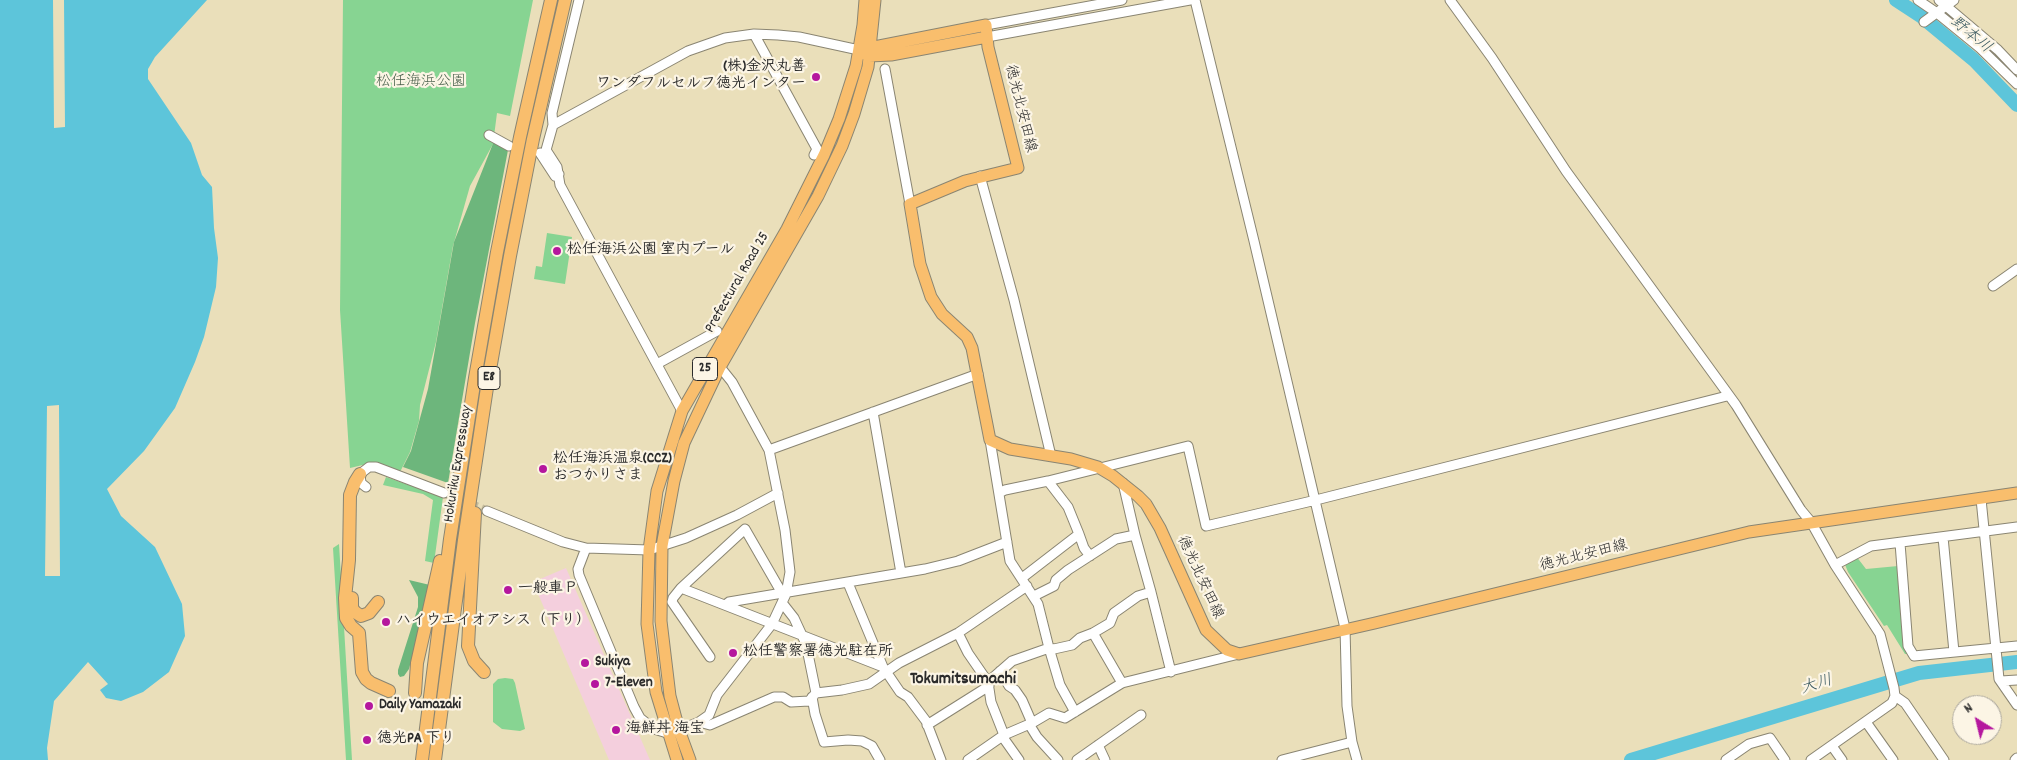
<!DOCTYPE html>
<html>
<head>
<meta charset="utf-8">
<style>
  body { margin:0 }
  #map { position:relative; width:2017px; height:760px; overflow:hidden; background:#eadfba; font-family:Dekko,sans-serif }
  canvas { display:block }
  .north { position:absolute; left:1952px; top:695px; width:50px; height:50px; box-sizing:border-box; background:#fcf5e5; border:1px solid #a8a49b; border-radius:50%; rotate:324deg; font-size:14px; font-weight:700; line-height:20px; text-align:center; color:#2b2b2b }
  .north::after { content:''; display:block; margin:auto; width:18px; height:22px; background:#b5179e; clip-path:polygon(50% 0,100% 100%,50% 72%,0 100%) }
</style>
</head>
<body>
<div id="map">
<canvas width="2017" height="760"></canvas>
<div class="north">N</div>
</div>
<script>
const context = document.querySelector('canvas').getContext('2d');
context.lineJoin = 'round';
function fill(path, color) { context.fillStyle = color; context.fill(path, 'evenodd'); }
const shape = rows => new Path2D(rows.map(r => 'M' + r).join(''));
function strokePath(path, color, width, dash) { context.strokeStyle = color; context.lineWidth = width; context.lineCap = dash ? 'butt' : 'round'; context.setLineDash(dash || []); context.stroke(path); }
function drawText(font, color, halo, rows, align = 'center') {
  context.font = font + ' Dekko,"Klee One",sans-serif'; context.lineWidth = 4.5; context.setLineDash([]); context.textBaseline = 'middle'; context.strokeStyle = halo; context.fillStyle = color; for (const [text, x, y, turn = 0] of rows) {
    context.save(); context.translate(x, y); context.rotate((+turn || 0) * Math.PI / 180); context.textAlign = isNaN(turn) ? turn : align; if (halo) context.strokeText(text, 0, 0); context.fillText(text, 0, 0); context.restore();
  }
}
const built = shape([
  [566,568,650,760,609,760,533,582]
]);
const green = shape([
  [343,0,533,0,510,116,497,113,493,144,470,186,453,246,436,342,420,405,419,421,410,452,400,472,384,465,367,464,350,468,340,310],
  [547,233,572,237,565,284,534,279,536,266,542,267],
  [386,477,443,497,434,563,425,561,433,500,423,494,383,485],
  [339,544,352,760,346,760,333,548],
  [1856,556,1866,569,1898,566,1908,654,1905,654,1887,625,1884,626,1848,572,1844,562],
  [505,678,513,679,515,683,525,729,520,731,502,729,493,722,493,684,498,679]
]);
const forest = shape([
  [494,141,508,150,475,323,448,483,403,467,411,451,428,389,454,242],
  [409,580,430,585,409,669,404,676,400,677,398,674,398,670,418,607,418,597]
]);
const water = shape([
  [0,0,207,0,155,57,148,69,148,79,191,143,202,175,212,187,214,228,218,258,216,287,204,337,195,362,175,408,144,451,107,489,121,516,155,547,182,604,185,636,169,672,143,692,121,701,106,698,100,690,108,684,88,662,54,701,47,748,48,760,0,760]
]);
const pier = shape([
  [53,0,64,0,65,127,54,128],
  [59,405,60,576,45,576,47,406]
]);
const river = shape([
  [1896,0,1922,17,1974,60,2017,105],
  [1631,760,1919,673,2017,662]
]);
const minorTunnel = shape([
  [444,493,487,511]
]);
const minor = shape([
  [1195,0,1254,241,1345,628,1347,706,1352,742,1357,760],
  [1450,0,1492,58,1566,171,1736,405,1801,510,1811,522,1835,565,1880,634,1894,688,1895,696,1892,703,1811,760],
  [1918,0,1937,13,1980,48,2017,84],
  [1939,0,1998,50,2017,70],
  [1924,22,1954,0],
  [986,25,1122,0],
  [754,34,817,149,814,155],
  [987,37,1190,0],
  [885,69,910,204],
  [553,125,552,113,579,0],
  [489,135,509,146],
  [540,153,555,176,559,174],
  [980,176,1014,300,1051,456],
  [1993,286,2017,269],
  [657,364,717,331],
  [682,411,560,185,557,167,546,150,553,125,688,51,725,38,754,34,778,35,799,37,859,50],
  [873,412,901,573],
  [990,440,1010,561,1038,604,1049,648,1054,649,1072,645,1080,638,1093,633,1122,683],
  [769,450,978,374],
  [1048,481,1188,446,1206,526,1316,500,1727,396],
  [366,487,361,483,360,474,369,467,376,467,444,493],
  [999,493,1005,490,1048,481,1068,507,1079,534,1022,578],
  [1981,499,1999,679,2017,705],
  [487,511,563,542,586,548,649,550,686,538,737,515,778,493],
  [1079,534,1084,548,1090,556],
  [1135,535,1151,592],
  [1943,537,1954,652],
  [1900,543,1908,646,1914,656,2017,646],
  [586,548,578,569,579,575,634,707,640,718,654,729,667,733],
  [1835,565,1871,546,2017,527],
  [848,583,883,667],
  [681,588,883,667,900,692,908,697,926,721,941,760],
  [1034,596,1054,586,1056,580,1068,570,1116,539,1135,535,1123,483],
  [783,604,794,618,806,644,816,693],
  [725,605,729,602,925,569,958,561,1007,542],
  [958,633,968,653,988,682,1012,661,1049,648,1060,685,1075,712],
  [1093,633,1110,623,1114,613,1138,596,1151,592,1171,672],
  [710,657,672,602,673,598,681,588,745,529,783,595],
  [1000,671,1009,686,1015,690,1022,700,1032,723],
  [2001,681,2017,680],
  [988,682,991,702,1004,735],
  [1895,696,1905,703,1944,760],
  [812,697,815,714,824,742,848,740,862,741,872,746,880,760],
  [699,722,710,725,774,697,783,697,791,702,809,701,816,693,842,690,869,684,899,663,958,633,1027,586],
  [1866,722,1893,760],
  [1029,724,1037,737,1058,760],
  [927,725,989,686],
  [679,730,699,722,709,715,717,695,772,624,786,594,790,572,785,530,769,450,732,382,720,367],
  [1002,736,1019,760],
  [1098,745,1105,760],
  [1832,746,1842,760],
  [968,760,1004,735,1032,723,1049,713,1065,718,1122,683,1239,654],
  [1077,760,1141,715],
  [1282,760,1352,742],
  [1726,760,1749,744,1770,738,1785,760],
  [2015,760,2017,758]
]);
const major = shape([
  [859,50,986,25,988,47,1018,168,965,181,910,204,920,264,931,297,942,314,967,337,972,348,990,440,1010,449,1071,459,1098,467,1113,476,1138,496,1146,504,1160,528,1206,630,1227,650,1239,654,1375,623,1749,532,2017,493],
  [865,54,869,56,891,55,987,37],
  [677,760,656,692,647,624,649,550,657,491,682,411,787,229,824,155,839,119,856,66,863,25,865,0],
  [690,760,679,730,670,696,661,621,662,546,674,481,684,443,720,367,818,196,842,146,854,114,868,67,875,0]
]);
const highway = shape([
  [360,474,355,482,350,495,349,560,345,598,346,618,351,626,359,633,362,672,366,679,371,683,389,691],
  [475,513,468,646,474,661,484,672],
  [352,598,352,608,355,612,361,616,369,613,378,602],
  [415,693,417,663,440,561],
  [422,760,450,539,475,378,497,252,520,137,551,0],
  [435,760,464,540,488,381,510,256,533,139,565,0]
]);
const markers = [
  [816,77,5,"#b5179e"],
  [557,251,5,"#b5179e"],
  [543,469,5,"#b5179e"],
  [508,590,5,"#b5179e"],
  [386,622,5,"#b5179e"],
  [733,653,5,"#b5179e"],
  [585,663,5,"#b5179e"],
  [595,684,5,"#b5179e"],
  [369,706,5,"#b5179e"],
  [616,730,5,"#b5179e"],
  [367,740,5,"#b5179e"]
];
const shields = [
  [705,369,25],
  [489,378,22]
];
const shieldNames = [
  ["25",705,369],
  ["E8",489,378]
];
const poiNames = [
  ["(株)金沢丸善",806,68,"right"],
  ["ワンダフルセルフ徳光インター",806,85,"right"],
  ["松任海浜公園 室内プール",567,251],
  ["松任海浜温泉(CCZ)",553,460],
  ["おつかりさま",553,477],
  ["一般車Ｐ",518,590],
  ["ハイウエイオアシス（下り）",396,622],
  ["松任警察署徳光駐在所",743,653],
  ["Sukiya",595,663],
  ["7-Eleven",605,684],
  ["Daily Yamazaki",379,706],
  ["海鮮丼 海宝",626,730],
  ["徳光PA 下り",377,740]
];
const parkNames = [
  ["松任海浜公園",421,83]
];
const streetNames = [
  ["徳光北安田線",1019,109,76],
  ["Prefectural Road 25",738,283,-60],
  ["Hokuriku Expressway",459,464,-81],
  ["徳光北安田線",1584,557,-14],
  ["徳光北安田線",1199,578,65]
];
const waterNames = [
  ["野本川",1970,36,39],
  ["大川",1817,686,-17]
];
const quarterNames = [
  ["Tokumitsumachi",963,681]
];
fill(built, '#f4cfdd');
fill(green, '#87d492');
fill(forest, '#6db67c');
fill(water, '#5dc5da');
fill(pier, '#eadfba');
strokePath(river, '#5dc5da', 14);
strokePath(minorTunnel, '#c4bb9d', 9, [9, 4.5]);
strokePath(minor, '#8a8572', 11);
strokePath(major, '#8a8572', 13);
strokePath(highway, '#8a8572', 14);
strokePath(minor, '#fff', 9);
strokePath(major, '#f9be6d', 11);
strokePath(highway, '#f9be6d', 12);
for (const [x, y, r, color] of markers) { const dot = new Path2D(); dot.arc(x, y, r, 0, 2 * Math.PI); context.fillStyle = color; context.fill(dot); strokePath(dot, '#fcf5e5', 2); }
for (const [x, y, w] of shields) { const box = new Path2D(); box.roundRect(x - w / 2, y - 11.5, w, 23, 4); context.fillStyle = '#fcf5e5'; context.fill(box); strokePath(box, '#2b2b2b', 1); }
drawText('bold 14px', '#2b2b2b', null, shieldNames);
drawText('bold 15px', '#2b2b2b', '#fcf5e5', poiNames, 'left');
drawText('15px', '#475e4a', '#fcf5e5', parkNames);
drawText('15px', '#2b2b2b', '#fcf5e5', streetNames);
drawText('italic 16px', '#3a5960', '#fcf5e5', waterNames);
drawText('bold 18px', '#2b2b2b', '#fcf5e5', quarterNames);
</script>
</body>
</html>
